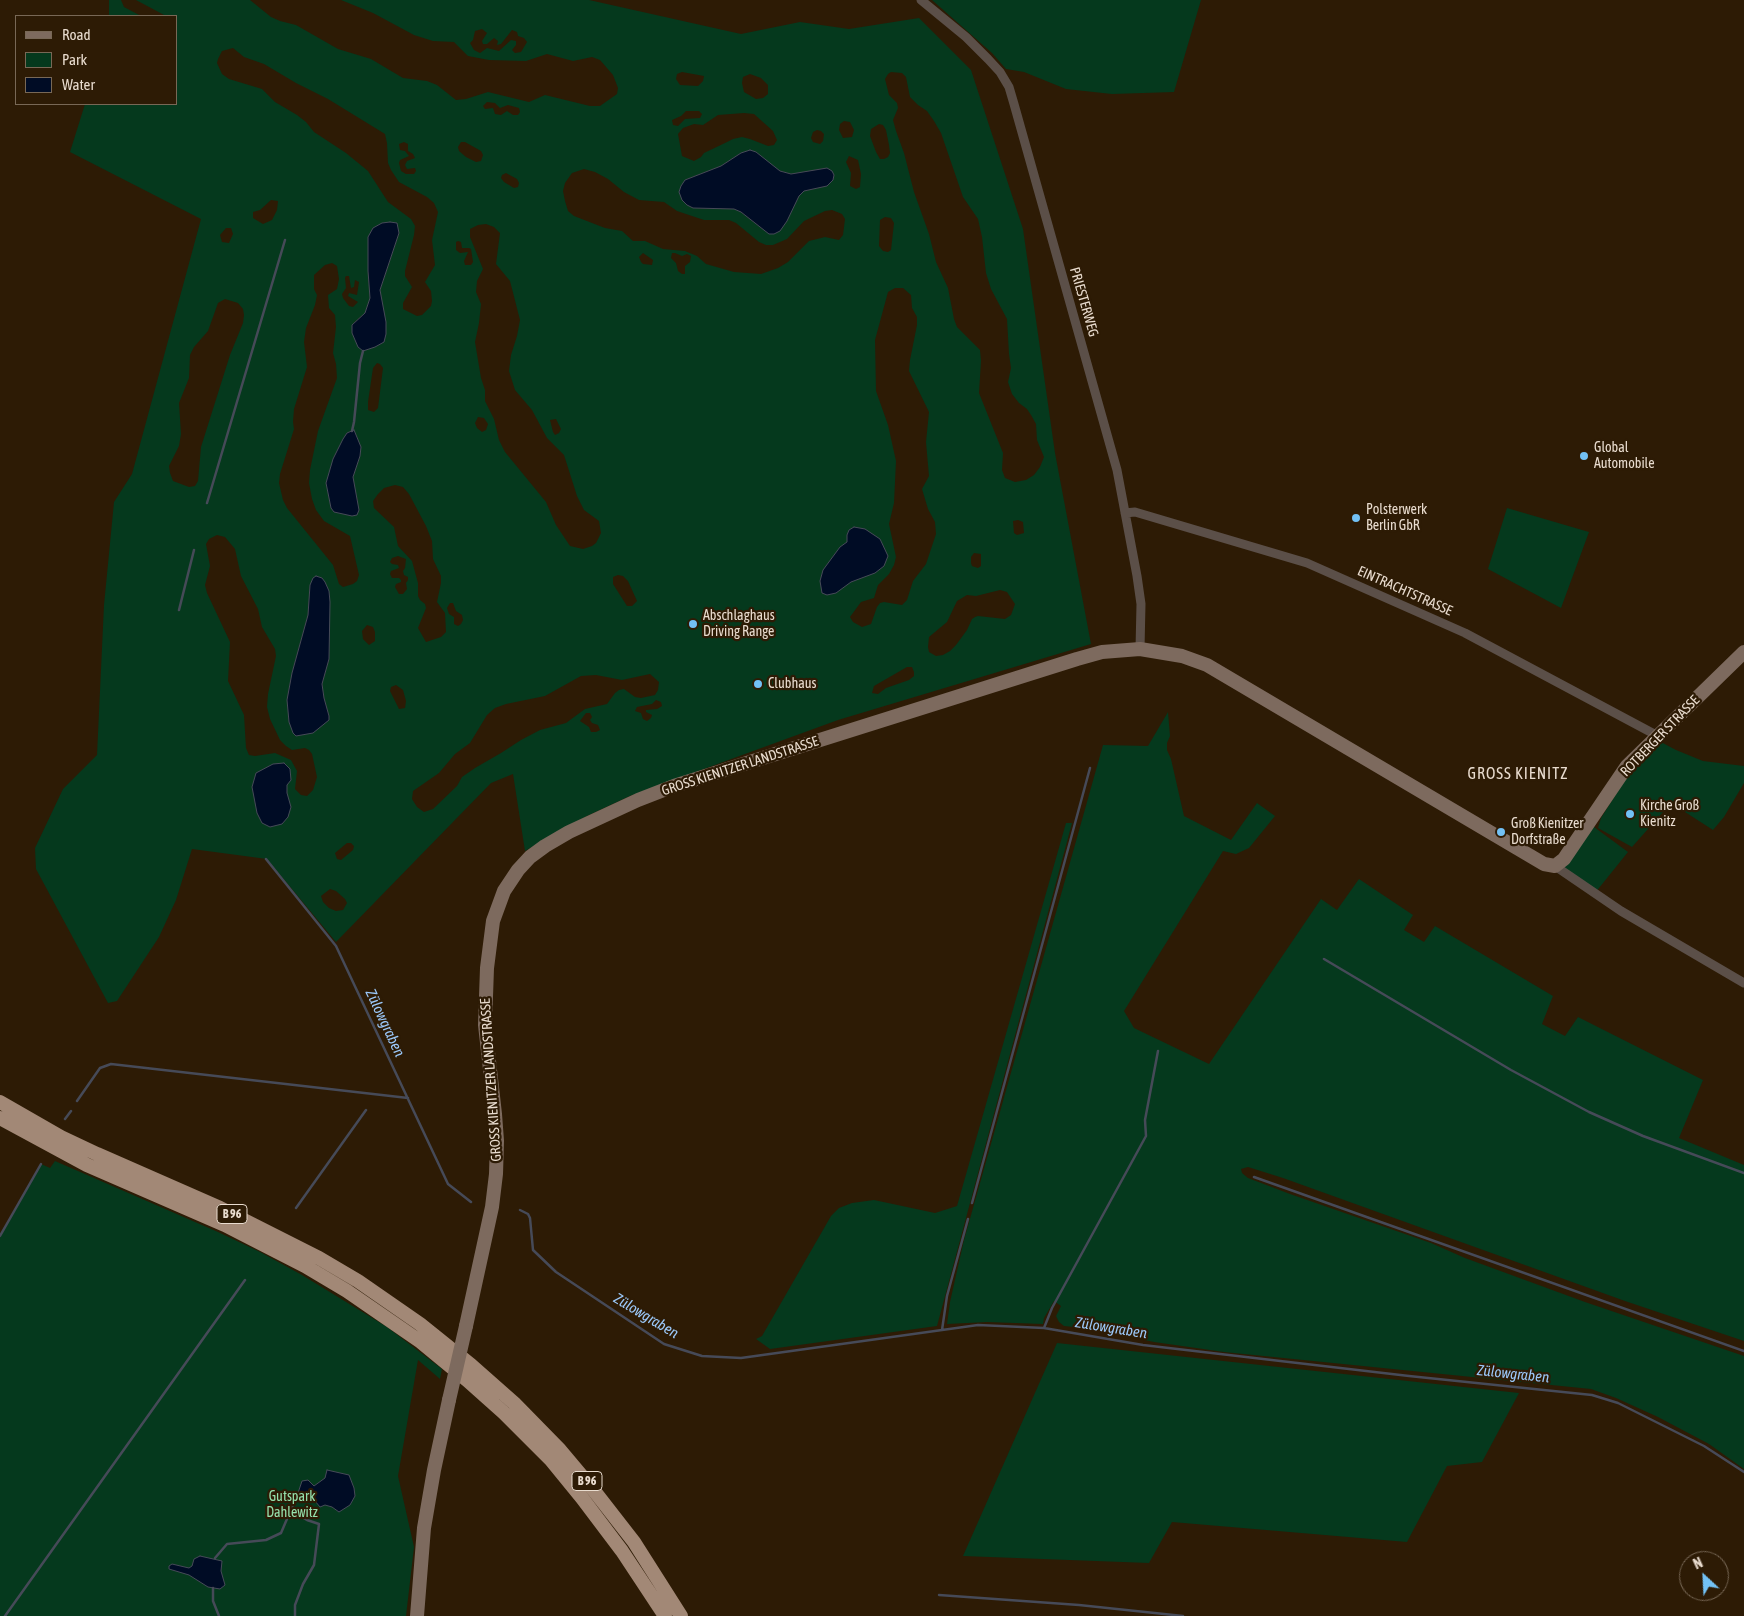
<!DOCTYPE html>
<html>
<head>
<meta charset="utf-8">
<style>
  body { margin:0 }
  #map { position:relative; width:1744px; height:1616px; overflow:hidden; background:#2d1b05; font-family:"Asap Condensed",sans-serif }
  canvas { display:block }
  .legend { position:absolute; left:15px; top:15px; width:162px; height:90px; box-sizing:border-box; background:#2d1b05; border:1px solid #786856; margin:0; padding:6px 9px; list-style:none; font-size:15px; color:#e9dccf }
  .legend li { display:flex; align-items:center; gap:10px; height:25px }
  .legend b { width:25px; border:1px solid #786856 }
  .north { position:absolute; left:1679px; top:1551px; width:50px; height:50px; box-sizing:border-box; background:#2d1b05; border:1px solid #786856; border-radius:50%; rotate:335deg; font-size:14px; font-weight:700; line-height:20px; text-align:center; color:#e9dccf }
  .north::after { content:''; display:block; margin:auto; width:18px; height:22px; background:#72c1f5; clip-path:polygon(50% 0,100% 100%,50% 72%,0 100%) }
</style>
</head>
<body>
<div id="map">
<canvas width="1744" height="1616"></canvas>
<ul class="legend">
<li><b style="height:6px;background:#7d6a5e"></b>Road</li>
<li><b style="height:14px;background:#05391d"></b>Park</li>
<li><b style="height:14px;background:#000c25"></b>Water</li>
</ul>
<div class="north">N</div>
</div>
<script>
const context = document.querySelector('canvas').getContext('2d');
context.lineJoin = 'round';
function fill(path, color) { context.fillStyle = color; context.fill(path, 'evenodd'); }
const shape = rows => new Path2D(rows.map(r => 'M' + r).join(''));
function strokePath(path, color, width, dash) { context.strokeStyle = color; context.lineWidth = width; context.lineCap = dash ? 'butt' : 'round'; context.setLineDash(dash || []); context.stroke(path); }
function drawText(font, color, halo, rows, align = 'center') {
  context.font = font + ' "Asap Condensed",sans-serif'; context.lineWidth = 4.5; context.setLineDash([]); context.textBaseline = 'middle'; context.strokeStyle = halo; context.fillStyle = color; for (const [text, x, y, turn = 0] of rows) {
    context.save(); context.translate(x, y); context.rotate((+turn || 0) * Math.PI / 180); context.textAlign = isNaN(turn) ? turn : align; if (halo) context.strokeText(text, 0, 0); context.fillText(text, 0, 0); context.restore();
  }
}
const green = shape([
  [109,0,121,0,124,7,141,16,109,16],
  [136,0,250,0,271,17,280,21,296,25,338,49,371,59,403,78,427,81,437,85,456,100,466,99,488,92,529,102,545,95,590,106,600,106,617,94,618,88,613,75,600,60,592,57,573,61,547,54,526,61,489,60,468,56,454,42,433,41,414,35,373,13,341,0,589,0,741,34,800,22,849,29,919,18,971,70,1023,229,1055,453,1091,644,838,720,630,796,587,816,525,851,513,774,491,783,336,942,267,859,192,849,176,900,159,937,117,1001,108,1003,36,869,35,848,63,789,97,755,104,605,114,502,132,474,201,219,70,152,85,104,176,104,176,16,166,16],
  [482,29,487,33,482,41,483,44,487,44,494,38,498,41,497,45,501,44,512,30,517,32,518,36,524,38,527,42,521,52,515,53,512,50,516,45,516,41,511,40,499,51,487,48,480,53,474,50,470,43,473,40,475,31],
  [233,48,244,57,264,64,296,83,328,99,385,134,387,143,388,163,391,170,399,182,427,197,434,203,438,212,432,240,435,265,425,282,431,291,432,301,431,306,422,315,417,316,403,309,403,303,412,287,405,276,405,271,414,235,415,226,411,219,388,202,368,171,346,153,314,132,306,122,297,115,275,102,262,89,229,79,222,74,217,63,218,59,222,51],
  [682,72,704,76,703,81,698,86,680,85,676,79,677,74],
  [891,72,902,73,906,77,910,97,918,105,927,111,934,121,941,133,963,197,978,219,982,237,986,273,991,289,1007,319,1009,354,1011,368,1008,382,1012,394,1019,403,1027,409,1031,415,1036,424,1037,440,1044,457,1040,467,1034,475,1026,480,1015,482,1005,478,1002,470,1003,453,979,393,981,361,980,350,957,327,954,319,948,288,936,262,929,234,914,192,904,153,896,131,893,120,898,108,897,103,889,95,885,79,888,74],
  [750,74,761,78,768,85,768,94,763,98,756,99,744,92,742,83,743,77],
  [487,102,495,103,500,108,508,105,519,108,520,112,518,115,513,115,507,111,501,115,495,114,493,108,485,109,483,106],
  [686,111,699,111,702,114,700,118,685,119,678,126,673,125,672,120,681,116],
  [744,113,754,114,773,131,777,140,774,145,768,146,750,139,742,137,733,139,725,143,704,153,701,157,694,161,682,156,678,134,683,128,694,124,703,125,718,115],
  [844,121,850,122,854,130,852,137,843,138,839,130,840,124],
  [879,124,883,125,886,130,889,145,890,153,888,157,884,159,880,159,876,152,870,136,871,129],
  [817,130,821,131,824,134,823,141,820,144,813,142,811,138,813,132],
  [404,142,408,144,408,151,413,154,415,158,407,161,405,165,407,169,415,168,416,171,414,174,406,174,401,171,399,163,400,160,409,156,405,151,400,150,399,144],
  [461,142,465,142,481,151,483,155,481,161,476,162,466,157,459,151,458,147],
  [756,152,772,166,780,171,791,174,827,168,827,186,804,191,799,196,793,206,764,230,741,212,734,209,693,208,687,205,685,180,721,166,741,153],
  [849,156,858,160,861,174,860,187,856,189,850,186,851,173,846,162],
  [584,169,595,172,608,179,624,192,639,200,664,202,677,211,704,220,729,220,736,223,759,242,766,245,773,245,787,239,804,221,825,211,832,210,842,214,845,219,843,235,839,240,825,237,809,241,788,262,778,268,761,274,734,272,706,264,697,256,685,251,663,249,645,241,633,241,622,231,605,228,574,216,568,211,565,201,563,191,565,183,572,173],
  [506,173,517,179,519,183,518,187,514,188,504,182,501,178,502,175],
  [271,200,278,201,277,210,272,220,263,224,253,218,253,212,260,210],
  [885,217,891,218,894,223,891,250,888,252,883,251,879,246,880,220],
  [486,224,494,227,500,233,496,264,510,281,520,320,517,336,511,355,509,371,515,390,532,410,547,438,564,455,577,496,584,510,599,521,601,533,596,543,592,546,583,549,570,546,556,525,546,502,505,452,499,440,494,419,485,401,485,390,481,378,475,342,479,323,481,304,476,292,477,281,483,269,470,237,470,229,478,225],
  [226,228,231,228,233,234,229,243,222,242,220,235],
  [399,233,380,290,381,303,352,324,365,313,370,298,368,271],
  [458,241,461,242,462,248,469,248,471,249,473,262,471,265,465,265,464,261,468,252,460,253,456,250,456,242],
  [643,253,653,260,652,265,643,264,641,262,639,257],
  [672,253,675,253,682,256,687,254,691,256,690,262,685,266,685,274,682,274,678,271,676,263,671,258],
  [332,263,337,266,339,279,337,289,328,295,329,308,335,315,336,327,333,353,336,364,337,378,318,431,310,470,309,483,312,499,316,510,324,521,350,536,359,575,357,581,353,584,343,587,339,584,333,565,287,508,283,500,279,483,280,474,294,429,293,422,294,409,307,367,304,342,306,328,315,305,317,295,314,289,314,275,325,265],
  [346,276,349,276,351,288,354,287,355,280,359,282,357,295,349,293,348,296,358,302,353,307,349,306,343,298,342,294,346,288,345,278],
  [895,288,903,288,911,295,912,308,917,317,917,325,910,360,909,371,929,412,926,442,929,476,922,489,928,509,935,522,936,534,926,564,913,581,907,600,902,605,884,602,880,603,877,607,871,624,862,627,853,622,850,617,861,602,874,598,878,585,889,574,894,565,896,557,889,524,894,503,896,461,888,425,876,391,875,340,888,292],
  [225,299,238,303,243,309,244,315,243,323,230,355,201,447,198,481,195,486,189,487,173,481,170,473,169,466,179,446,181,434,179,403,189,378,190,355,194,347,208,331,218,303],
  [377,363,380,364,383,368,378,408,374,412,368,410,368,402,373,368],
  [478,417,484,418,488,424,486,430,482,432,477,428,475,423],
  [556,419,561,429,559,433,555,435,553,432,550,420],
  [353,430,360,456,353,477,354,488,358,501,333,459,347,433],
  [395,485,403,487,409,494,426,526,432,541,433,559,441,576,441,583,437,602,445,613,446,632,441,637,426,642,418,628,426,608,425,604,420,600,418,596,418,583,412,561,398,546,394,527,374,508,373,501,378,494,384,488],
  [1018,520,1023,522,1024,533,1017,535,1014,533,1013,521],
  [217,535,225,537,235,549,241,576,258,609,262,627,275,649,276,656,268,694,267,707,270,719,280,740,286,746,292,750,305,748,309,750,312,754,317,777,313,790,307,796,301,795,295,789,297,771,291,760,275,753,255,756,249,755,246,748,244,715,228,681,230,642,207,593,205,585,210,566,206,544,209,539],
  [974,553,981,554,981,566,978,568,972,566,971,563,971,557],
  [398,556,406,559,405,568,403,571,404,575,408,577,408,580,406,583,407,589,403,594,399,594,395,587,396,584,401,582,401,580,399,578,392,578,390,574,391,571,399,568,398,565,392,564,390,562,392,558],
  [618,575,623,576,628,581,637,601,632,606,627,606,613,584,613,577],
  [310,585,329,624,329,659,322,684,324,698,329,716,287,700,292,673,308,615],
  [1000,590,1007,592,1015,604,1011,615,1005,619,978,616,975,617,972,619,967,630,956,645,950,651,943,655,936,656,929,652,928,647,929,637,947,622,957,601,967,595,976,596],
  [450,603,453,603,456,611,462,615,463,620,461,624,458,626,454,624,454,617,449,614,447,608],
  [367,625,373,627,375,632,375,641,369,645,363,639,362,631],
  [907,667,912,667,914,672,914,676,909,680,886,688,878,694,872,693,874,686],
  [650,674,659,682,658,690,655,695,641,698,635,697,624,689,619,690,615,693,607,704,585,709,566,723,540,730,521,740,501,753,475,768,462,777,457,786,433,809,424,812,417,807,412,799,413,791,439,773,455,754,470,743,487,715,495,708,506,704,545,696,581,676,596,675,622,680],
  [396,685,403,690,406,701,405,708,399,709,390,691,391,687],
  [656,700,661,702,662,706,657,709,646,710,646,712,652,715,651,718,647,721,643,719,641,713,635,711,637,707,652,704],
  [586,713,590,713,592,717,590,720,592,723,598,725,600,730,596,732,591,732,589,727,580,721],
  [347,843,351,843,354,846,353,850,341,860,337,859,335,853],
  [330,889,336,891,345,899,347,903,343,910,336,911,329,908,323,902,321,896],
  [932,0,1201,0,1174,92,1112,94,1066,89,1024,72,1006,69,992,53],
  [1507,508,1589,532,1561,608,1488,569],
  [1168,712,1170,736,1167,743,1167,750,1171,759,1184,816,1231,840,1257,803,1275,816,1249,848,1236,854,1223,851,1124,1011,1134,1028,1209,1064,1321,899,1337,910,1359,879,1413,915,1404,930,1424,942,1435,926,1553,996,1542,1024,1565,1036,1578,1017,1703,1080,1679,1138,1744,1165,1744,1341,1625,1301,1283,1178,1248,1167,1241,1169,1242,1173,1248,1178,1290,1194,1431,1243,1465,1258,1585,1302,1744,1356,1744,1469,1709,1444,1658,1417,1616,1398,1591,1389,1224,1352,1154,1342,1093,1329,1064,1326,1059,1322,1056,1316,1061,1306,1054,1301,1044,1318,1043,1324,987,1322,947,1324,950,1302,964,1240,1103,745,1148,746],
  [1659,741,1676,750,1703,761,1744,766,1744,783,1724,817,1713,830,1671,803,1632,847,1598,828,1601,818,1631,770],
  [1066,823,1072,823,937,1326,770,1349,756,1339,762,1336,831,1216,839,1208,852,1203,874,1200,935,1213,957,1206],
  [1590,824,1628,852,1595,893,1558,867],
  [55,1161,218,1232,260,1252,302,1275,387,1327,442,1369,440,1379,418,1360,398,1476,414,1547,406,1616,0,1616,0,1234,41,1164,50,1168],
  [1057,1343,1519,1393,1482,1462,1447,1466,1407,1542,1172,1522,1149,1563,963,1556]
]);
const water = shape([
  [750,150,756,152,780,171,791,174,827,168,832,171,834,175,833,180,827,186,804,191,799,196,787,221,780,231,774,234,769,234,741,212,734,209,693,208,687,205,682,200,679,192,681,186,685,180,721,166,741,153,750,150],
  [390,222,397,223,399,233,380,290,386,322,386,334,384,342,375,347,363,351,358,347,352,333,352,325,365,313,370,298,368,271,368,237,373,228,382,223,390,222],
  [354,430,361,447,360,456,353,477,359,510,357,515,352,516,334,512,331,508,326,483,333,459,343,439,347,433,354,430],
  [854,527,865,529,880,539,888,556,884,566,875,573,851,582,836,593,827,595,822,593,820,581,823,570,840,547,847,542,847,535,849,530,854,527],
  [316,576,322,578,325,582,329,591,330,602,329,659,322,684,324,698,329,716,329,720,313,733,296,736,293,733,289,722,287,700,292,673,308,615,310,585,313,578,316,576],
  [284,763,290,769,291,780,287,785,287,793,291,807,288,817,282,824,270,827,262,823,257,813,252,787,256,773,273,764,284,763],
  [327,1470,349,1475,354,1488,355,1496,350,1505,339,1512,332,1507,325,1505,320,1507,310,1495,298,1493,302,1481,308,1480,314,1486,325,1478,327,1470],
  [200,1556,222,1561,221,1571,225,1585,220,1589,208,1587,189,1575,169,1569,169,1566,172,1564,189,1568,192,1566,194,1559,200,1556]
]);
const stream = shape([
  [352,431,354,422,360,363,363,351],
  [207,503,285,240],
  [179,610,194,550],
  [266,859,336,946,448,1184,471,1202],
  [1324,959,1511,1070,1589,1112,1643,1136,1744,1173],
  [77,1101,100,1068,111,1064,408,1098],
  [65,1119,71,1111],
  [1254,1177,1744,1351],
  [972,1203,1090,768],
  [296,1208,366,1110],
  [520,1210,528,1214,530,1218,533,1250,556,1272,664,1344,702,1356,741,1358,978,1325,1044,1328,1143,1345,1409,1376,1592,1395,1618,1403,1704,1446,1744,1472],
  [0,1236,41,1164],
  [1044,1328,1052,1308,1146,1136,1145,1120,1158,1051],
  [942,1330,947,1296,968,1219],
  [291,1511,307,1520,319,1524,314,1565,303,1584,295,1605,295,1616],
  [215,1558,227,1544,266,1540,281,1533,298,1493],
  [213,1588,213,1601,219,1616],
  [939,1595,1079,1605,1183,1616],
  [5,1616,245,1280]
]);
const minor = shape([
  [921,0,966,37,988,59,1000,72,1009,87,1014,104,1117,470,1137,576,1141,604,1140,649],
  [1125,513,1135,512,1307,563,1465,633,1658,736],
  [1555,866,1621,911,1744,983]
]);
const secondary = shape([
  [466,1326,492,1207,496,1174,497,1141,495,1114,485,1025,487,968,493,921,504,891,518,870,530,857,545,846,569,832,638,800,674,786,1077,659,1102,652,1140,649,1182,656,1207,665,1544,864,1555,866,1564,859,1627,766,1744,652],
  [417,1616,424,1528,434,1470,449,1400]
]);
const trunk = shape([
  [0,1102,61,1137,97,1154,220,1208,319,1258,358,1281,420,1324,471,1365,514,1403,560,1450,592,1488,634,1542,681,1616],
  [0,1118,87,1165,225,1225,305,1266,347,1291,421,1342,467,1380,504,1413,551,1460,582,1498,622,1551,665,1616]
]);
const secondaryBridge = shape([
  [449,1400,466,1326]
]);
const markers = [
  [1584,456,5,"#72c1f5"],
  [1356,518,5,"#72c1f5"],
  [693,624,5,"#72c1f5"],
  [758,684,5,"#72c1f5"],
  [1630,814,5,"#72c1f5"],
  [1501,832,5,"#72c1f5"]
];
const shields = [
  [232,1214,30],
  [587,1481,30]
];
const shieldNames = [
  ["B 96",232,1214],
  ["B 96",587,1481]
];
const streetNames = [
  ["PRIESTERWEG",1084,302,74],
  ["EINTRACHTSTRASSE",1405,591,24],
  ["ROTBERGER STRASSE",1660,736,-46],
  ["GROSS KIENITZER LANDSTRASSE",740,766,-18],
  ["GROSS KIENITZER LANDSTRASSE",491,1080,-94]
];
const poiNames = [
  ["Global",1594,448],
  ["Automobile",1594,464],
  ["Polsterwerk",1366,510],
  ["Berlin GbR",1366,526],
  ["Abschlaghaus",703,616],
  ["Driving Range",703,632],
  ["Clubhaus",768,684],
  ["Kirche Groß",1640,806],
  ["Kienitz",1640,822],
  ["Groß Kienitzer",1511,824],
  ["Dorfstraße",1511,840]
];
const parkNames = [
  ["Gutspark",292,1497],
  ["Dahlewitz",292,1513]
];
const waterNames = [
  ["Zülowgraben",385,1023,65],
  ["Zülowgraben",646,1316,31],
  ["Zülowgraben",1111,1328,9],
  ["Zülowgraben",1513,1374,6]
];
const quarterNames = [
  ["GROSS KIENITZ",1518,774]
];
fill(green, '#05391d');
fill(water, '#000c25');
strokePath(water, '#464a58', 1);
strokePath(stream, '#464a58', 2.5);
strokePath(minor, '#5b4f48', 9);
strokePath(secondary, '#7d6a5e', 14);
strokePath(trunk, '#a28876', 14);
strokePath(secondaryBridge, '#7d6a5e', 14);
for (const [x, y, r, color] of markers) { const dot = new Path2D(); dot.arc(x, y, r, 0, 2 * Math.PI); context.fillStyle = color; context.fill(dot); strokePath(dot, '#2d1b05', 2); }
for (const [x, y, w] of shields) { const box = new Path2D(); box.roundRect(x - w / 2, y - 9.5, w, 19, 4); context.fillStyle = '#2d1b05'; context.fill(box); strokePath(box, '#e9dccf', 1); }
drawText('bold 12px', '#e9dccf', null, shieldNames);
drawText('14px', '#e9dccf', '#2d1b05', streetNames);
drawText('14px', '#e9dccf', '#2d1b05', poiNames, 'left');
drawText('14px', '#95e1ad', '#2d1b05', parkNames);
drawText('italic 15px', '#9bc8f9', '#2d1b05', waterNames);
context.letterSpacing = '1px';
drawText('16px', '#e9dccf', '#2d1b05', quarterNames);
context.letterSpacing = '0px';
</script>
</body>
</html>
